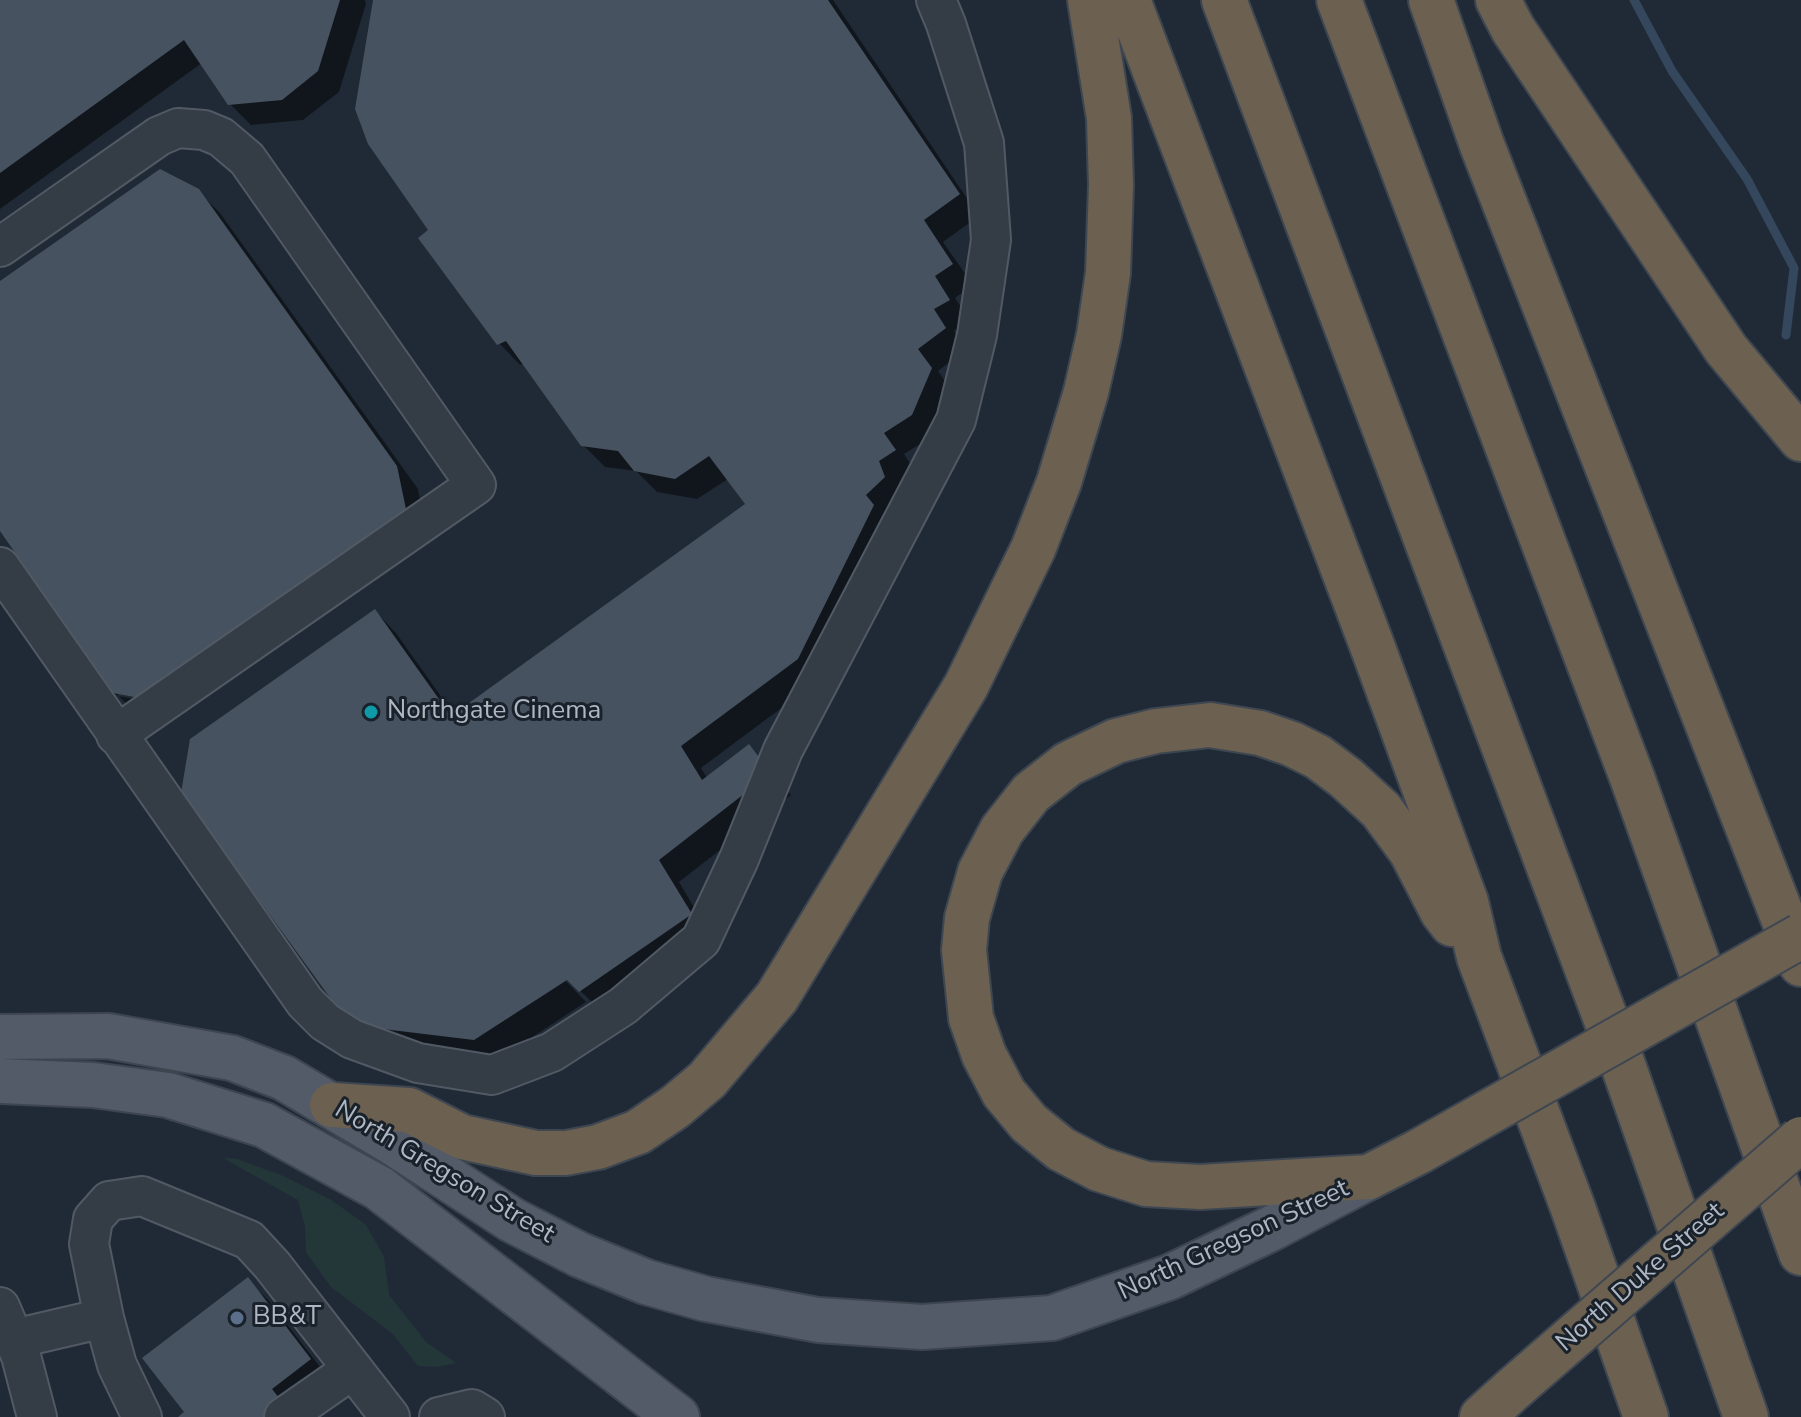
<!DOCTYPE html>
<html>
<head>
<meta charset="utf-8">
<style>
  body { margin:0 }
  canvas { display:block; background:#202a36 }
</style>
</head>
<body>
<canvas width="1801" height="1417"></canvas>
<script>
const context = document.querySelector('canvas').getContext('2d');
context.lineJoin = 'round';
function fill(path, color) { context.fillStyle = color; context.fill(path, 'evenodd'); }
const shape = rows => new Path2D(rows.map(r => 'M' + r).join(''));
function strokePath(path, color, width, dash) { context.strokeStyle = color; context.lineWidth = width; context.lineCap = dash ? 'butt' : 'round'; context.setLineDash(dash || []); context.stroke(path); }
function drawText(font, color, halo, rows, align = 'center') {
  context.font = font + ' "Nunito Sans",sans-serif'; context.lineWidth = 6; context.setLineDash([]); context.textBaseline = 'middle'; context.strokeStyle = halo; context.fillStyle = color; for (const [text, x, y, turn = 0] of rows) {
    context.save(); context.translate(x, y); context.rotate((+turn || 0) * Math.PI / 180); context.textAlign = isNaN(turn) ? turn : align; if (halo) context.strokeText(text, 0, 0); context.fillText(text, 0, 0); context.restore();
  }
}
const green = shape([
  [223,1158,237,1159,283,1176,331,1200,366,1225,384,1257,389,1295,426,1342,456,1363,437,1367,418,1366,393,1334,331,1287,306,1252,305,1226,298,1200]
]);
const shadow = shape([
  [0,0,365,0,366,4,339,92,303,120,251,125,230,104,202,63,0,209],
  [375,0,833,0,979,216,943,242,973,285,955,298,970,321,954,331,965,350,938,371,952,391,933,436,904,454,916,472,899,483,905,499,819,680,701,768,708,779,749,747,791,795,679,882,711,936,602,1012,561,972,559,974,586,1002,496,1061,373,1045,375,611,396,633,455,716,748,505,728,479,697,499,657,492,636,471,605,467,583,445,524,363,520,365,499,343,431,230],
  [198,191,220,213,418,489,427,535,173,721,136,714,119,696,160,704,161,700,118,692,118,696,114,692,0,528,0,283],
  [248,1280,269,1301,331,1381,290,1413,183,1417]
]);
const stream = shape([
  [1634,0,1672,71,1747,179,1794,268,1786,335]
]);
const building = shape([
  [0,0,340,0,318,71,282,100,228,105,184,40,0,173],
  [373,0,828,0,960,194,924,220,953,264,935,276,950,300,934,309,946,328,918,349,932,368,912,415,884,433,896,450,879,461,885,477,866,495,874,505,798,659,681,746,702,780,749,744,771,773,659,860,692,914,579,992,567,980,474,1040,350,1025,181,793,190,739,375,609,451,716,745,504,709,456,675,479,634,471,618,451,581,446,506,341,497,345,418,238,428,230,368,144,355,109],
  [160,169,199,189,397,466,407,514,151,700,113,693,0,531,0,281],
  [248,1277,311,1359,272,1389,294,1417,178,1417,184,1412,142,1358]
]);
const minor = shape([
  [0,247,159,136,178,128,204,130,221,137,247,159,476,485,116,735],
  [0,567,305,1002,325,1022,352,1039,418,1063,492,1075,552,1052,623,1006,701,940,739,859,783,750,956,420,977,335,991,240,984,143,946,24,936,0],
  [0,1307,21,1356,37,1417],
  [104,1318,117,1365,142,1417],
  [14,1339,104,1318,89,1244,93,1219,109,1201,142,1196,249,1240,272,1265,390,1417],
  [284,1417,353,1369],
  [439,1417,472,1409,485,1417]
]);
const major = shape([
  [0,1037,108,1036,232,1058,284,1078,392,1142,512,1220,580,1255,646,1282,706,1299,818,1320,922,1327,1052,1318,1170,1277,1270,1229,1369,1177],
  [0,1081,93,1085,168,1095,264,1125,379,1188,677,1417]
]);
const highway = shape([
  [1128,0,1373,648,1466,902,1479,957,1573,1208,1646,1417],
  [1224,0,1622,1062,1746,1417],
  [1339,0,1633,780,1801,1253],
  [1431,0,1482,145,1801,964],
  [1498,0,1513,29,1726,349,1801,439],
  [332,1105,409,1110,462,1137,536,1153,566,1153,598,1147,638,1132,675,1107,707,1080,777,997,966,686,1033,549,1059,482,1086,392,1099,335,1108,273,1111,185,1109,118,1090,0],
  [1418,1152,1369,1177,1200,1187,1146,1184,1099,1169,1061,1149,1029,1123,1004,1093,984,1055,971,1018,964,950,967,918,980,872,1002,830,1031,793,1068,764,1116,741,1156,731,1210,725,1260,733,1292,744,1318,757,1346,778,1381,810,1411,851,1442,911,1452,924],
  [1482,1417,1512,1390]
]);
const highwayBridge = shape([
  [1418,1152,1801,936],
  [1512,1390,1801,1139]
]);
const markers = [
  [371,712,8,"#0f9aa8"],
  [237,1318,8,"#5c6f8a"]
];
const poiNames = [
  ["Northgate Cinema",387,712],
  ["BB&T",253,1318]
];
const streetNames = [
  ["North Gregson Street",444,1173,31],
  ["North Gregson Street",1234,1241,-25],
  ["North Duke Street",1641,1278,-41]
];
fill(green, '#233738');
fill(shadow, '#0007');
strokePath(stream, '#35475c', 9);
fill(building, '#475260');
strokePath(minor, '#515a64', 42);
strokePath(major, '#3d4550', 48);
strokePath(highway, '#3e4751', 48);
strokePath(minor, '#343c46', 38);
strokePath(major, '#525b67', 44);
strokePath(highway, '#6c6051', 44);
strokePath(highwayBridge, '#3e4751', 48, []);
strokePath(highwayBridge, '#6c6051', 44);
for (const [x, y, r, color] of markers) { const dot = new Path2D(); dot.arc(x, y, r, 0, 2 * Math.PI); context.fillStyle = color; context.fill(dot); strokePath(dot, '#19212b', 3); }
drawText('26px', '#aeb7c3', '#19212b', poiNames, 'left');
drawText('26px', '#aeb7c3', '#19212b', streetNames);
</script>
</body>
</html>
